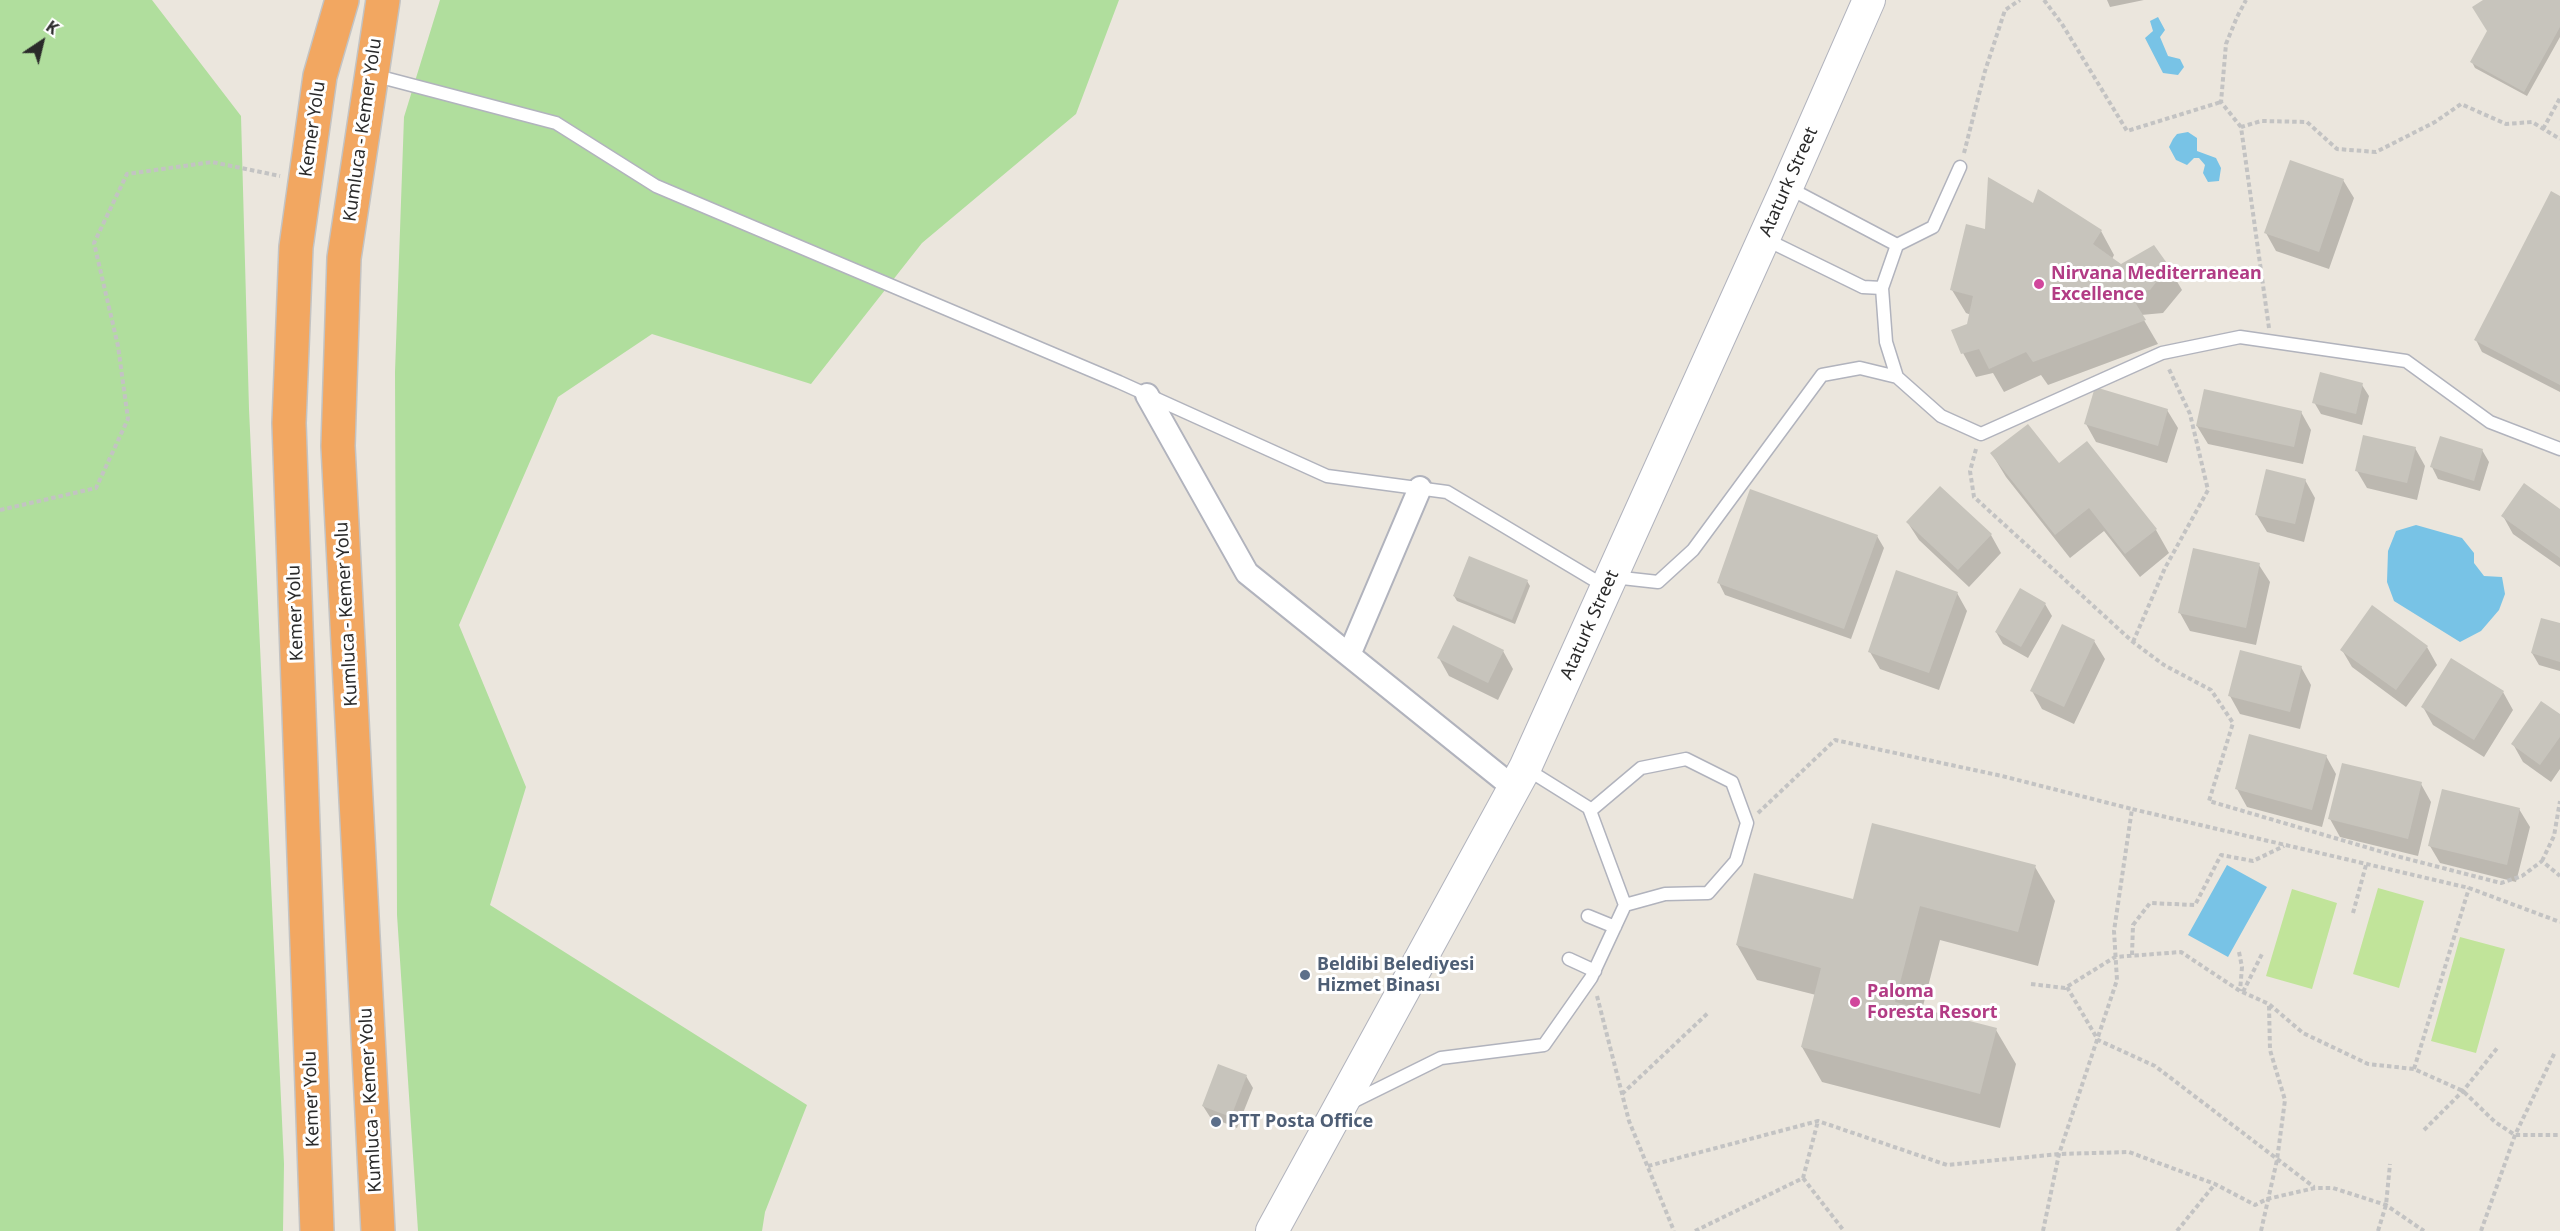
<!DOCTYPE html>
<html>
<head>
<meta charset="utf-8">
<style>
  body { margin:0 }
  #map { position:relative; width:2560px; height:1231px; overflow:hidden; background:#ebe6dd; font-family:"Noto Sans",sans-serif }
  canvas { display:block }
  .north { position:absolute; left:12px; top:12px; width:60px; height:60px; -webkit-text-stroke:4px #fff; paint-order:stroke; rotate:35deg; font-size:16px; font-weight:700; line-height:24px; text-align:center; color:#2a2a2a }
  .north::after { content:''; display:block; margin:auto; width:21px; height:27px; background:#2a2a2a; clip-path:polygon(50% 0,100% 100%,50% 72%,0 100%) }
</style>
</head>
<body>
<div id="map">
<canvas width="2560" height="1231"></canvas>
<div class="north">K</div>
</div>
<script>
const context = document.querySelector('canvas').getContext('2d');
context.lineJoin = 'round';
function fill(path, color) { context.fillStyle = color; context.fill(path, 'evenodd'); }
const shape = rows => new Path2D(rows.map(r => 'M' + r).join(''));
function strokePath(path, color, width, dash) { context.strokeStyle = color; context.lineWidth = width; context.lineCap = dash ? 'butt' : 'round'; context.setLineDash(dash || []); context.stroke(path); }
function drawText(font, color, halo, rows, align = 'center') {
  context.font = font + ' "Noto Sans",sans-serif'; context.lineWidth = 6; context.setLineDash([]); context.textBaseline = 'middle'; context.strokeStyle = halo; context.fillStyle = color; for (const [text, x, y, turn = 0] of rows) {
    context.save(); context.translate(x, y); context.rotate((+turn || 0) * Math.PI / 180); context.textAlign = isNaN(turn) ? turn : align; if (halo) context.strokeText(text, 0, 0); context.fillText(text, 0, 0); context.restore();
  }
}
const green = shape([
  [0,0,152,0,241,116,249,409,284,1164,283,1231,0,1231],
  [440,0,1119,0,1076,114,922,243,811,384,652,334,558,397,459,625,526,787,490,905,807,1105,765,1212,762,1231,418,1231,397,915,395,372,404,117]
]);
const pitch = shape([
  [2378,888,2424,901,2399,988,2353,974],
  [2292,889,2337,903,2312,989,2266,976],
  [2460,937,2505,949,2476,1053,2431,1041]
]);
const water = shape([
  [2158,17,2165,30,2160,37,2168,56,2180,59,2184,67,2178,75,2163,73,2145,38,2153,31,2150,21],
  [2188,132,2197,138,2197,151,2216,158,2221,168,2219,181,2208,182,2203,173,2205,165,2199,158,2194,158,2187,165,2176,160,2169,147,2173,139,2177,134],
  [2416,525,2462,538,2474,553,2474,563,2484,576,2502,577,2505,594,2499,610,2481,631,2460,642,2394,601,2387,582,2388,551,2396,531],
  [2227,865,2267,887,2228,957,2188,935]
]);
const shadow = shape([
  [2107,0,2144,0,2110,7],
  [2486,0,2560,0,2560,37,2527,96,2475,68,2472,62,2489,32],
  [2343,180,2354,198,2329,269,2276,251,2266,233],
  [2560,197,2560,392,2482,352,2476,340],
  [2033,205,2101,231,2114,255,2112,259,2121,266,2168,266,2182,290,2163,313,2141,315,2158,344,2048,385,2041,375,2004,392,1993,373,1976,377,1963,353,1971,315,1966,313,1952,290,1986,231],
  [2362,385,2369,396,2362,425,2321,414,2314,402],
  [2167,410,2178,428,2167,463,2096,442,2086,424],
  [2301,412,2311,430,2303,464,2208,444,2197,426],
  [2415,448,2425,466,2417,500,2367,488,2357,471],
  [2482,450,2489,462,2480,491,2438,479,2432,467],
  [1992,454,2059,465,2156,530,2169,553,2140,577,2104,531,2070,558,2006,477],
  [2305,480,2315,498,2304,542,2267,532,2256,514],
  [1940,488,1991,535,2001,553,1969,587,1919,540,1908,523],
  [2560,510,2560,567,2513,534,2503,516],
  [1877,536,1884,548,1851,639,1725,595,1719,583],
  [2259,565,2270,582,2256,645,2190,631,2180,613],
  [1527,581,1530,586,1515,624,1457,601,1454,596],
  [1957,593,1967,611,1939,690,1880,669,1870,652],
  [2045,604,2052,616,2028,658,2003,644,1996,632],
  [2560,625,2560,671,2539,665,2532,653],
  [2094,641,2105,659,2074,724,2042,709,2032,691],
  [2427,647,2437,665,2406,707,2352,667,2342,650],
  [1503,651,1513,669,1498,700,1449,676,1439,658],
  [2301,667,2311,685,2300,729,2240,714,2230,696],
  [2503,692,2513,710,2484,757,2433,725,2423,707],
  [2560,716,2560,769,2551,782,2523,762,2513,744],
  [2326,756,2336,774,2322,827,2247,807,2237,789],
  [2421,784,2431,802,2418,856,2340,837,2330,819],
  [2519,809,2530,827,2516,882,2440,863,2430,846],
  [2035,867,2055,901,2038,966,1940,940,1922,1010,1996,1030,2016,1064,2000,1128,1822,1082,1802,1047,1816,995,1757,980,1737,945,1854,900],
  [1246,1076,1253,1088,1237,1128,1210,1117,1203,1106]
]);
const building = shape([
  [2483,0,2560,0,2560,27,2524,92,2470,62,2487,31,2472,7],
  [2290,160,2344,179,2319,252,2264,233],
  [1988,177,2033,203,2038,189,2102,230,2093,244,2121,264,2154,245,2169,266,2150,290,2128,291,2146,320,2033,362,2026,352,1989,369,1979,349,1961,354,1951,330,1967,324,1973,296,1950,290,1966,224,1985,229],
  [2551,191,2560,196,2560,385,2474,340],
  [2320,372,2363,383,2356,414,2312,403],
  [2095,387,2168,409,2158,446,2084,424],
  [2204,389,2302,411,2294,447,2196,426],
  [2028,424,2059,463,2087,441,2157,529,2125,554,2089,508,2055,535,1990,453],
  [2363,435,2416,447,2407,483,2355,471],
  [2440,436,2483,449,2474,481,2430,467],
  [2266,469,2306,479,2295,524,2255,515],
  [2524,483,2560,509,2560,558,2501,516],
  [1940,486,1992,534,1958,570,1906,522],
  [1750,489,1878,535,1844,629,1717,583],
  [2193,548,2260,563,2246,628,2178,613],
  [1469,556,1528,580,1512,620,1453,596],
  [1896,570,1958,592,1929,673,1868,652],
  [2020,588,2046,603,2021,647,1995,632],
  [2372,605,2428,646,2396,690,2340,650],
  [2541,618,2560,623,2560,662,2531,653],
  [2062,624,2095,640,2064,707,2030,691],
  [1453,625,1504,650,1488,683,1437,658],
  [2240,650,2302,666,2290,712,2228,696],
  [2451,658,2504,691,2474,740,2421,707],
  [2541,701,2560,714,2560,737,2540,765,2511,744],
  [2249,734,2327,755,2312,810,2235,789],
  [2342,763,2422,782,2408,839,2328,819],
  [2442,789,2520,808,2507,865,2428,846],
  [1872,823,2036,865,2018,932,1920,906,1895,1002,1997,1028,1980,1094,1801,1047,1821,968,1736,945,1754,873,1853,899],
  [1218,1064,1247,1075,1231,1117,1202,1106]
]);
const path = shape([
  [2044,0,2062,24,2127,131,2221,102],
  [2241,127,2221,102,2226,44,2237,17,2246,0],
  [2543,129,2560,98],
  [1964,153,1985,71,2005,10,2020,0],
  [2269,328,2241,127,2261,121,2307,122,2337,149,2376,152,2435,122,2461,104,2506,124,2532,122,2560,139],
  [1976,449,1970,471,1974,497,2133,642,2164,665,2211,690,2233,723,2209,801,2396,856,2501,883,2522,876,2542,861,2560,876],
  [0,510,96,488,128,419,118,346,94,243,127,174,212,162,280,176],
  [2133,642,2165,568,2208,490,2190,414,2168,367],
  [1758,813,1835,740,2002,776,2132,809],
  [2542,861,2554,836,2560,801],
  [2353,913,2366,865],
  [2239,952,2242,967,2240,991],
  [2132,955,2133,925,2150,903,2195,905,2221,855,2253,861,2284,846],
  [2031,984,2065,988,2115,957,2181,952,2240,991,2269,1004,2303,1033,2368,1064,2414,1069,2463,1091,2495,1122,2515,1135,2560,1135],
  [2067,987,2098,1040,2155,1066,2314,1187],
  [2243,992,2262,954],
  [1597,996,1629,1121,1674,1231],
  [2414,1069,2469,888],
  [1622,1094,1709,1012],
  [2424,1130,2463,1091,2498,1047],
  [1648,1166,1818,1121,1947,1165,2059,1154,2129,1152,2215,1184,2255,1205,2267,1199,2315,1188,2333,1188,2386,1205,2424,1231],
  [1803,1178,1844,1231],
  [1695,1231,1803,1178,1818,1121],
  [2043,1231,2059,1154,2117,980,2114,931,2132,809,2469,888,2560,922],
  [2177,1231,2215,1184],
  [2261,1231,2277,1160,2285,1100,2270,1050,2269,1005],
  [2378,1231,2386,1205,2390,1164],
  [2481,1231,2515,1135,2555,1052]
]);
const lane = shape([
  [373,75,556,123,656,186,1119,382,1327,476,1447,492,1606,587],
  [1765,239,1863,287,1882,288,1897,245,1787,187],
  [1897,245,1933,227,1960,167],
  [1882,288,1886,342,1897,377,1941,416,1981,434,2162,353,2240,337,2406,361,2490,422,2560,449],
  [1613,577,1658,582,1693,550,1822,375,1860,368,1897,377],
  [1590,811,1641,768,1686,759,1732,782,1747,823,1736,861,1708,893,1665,894,1625,905],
  [1588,916,1615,927],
  [1569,959,1595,971],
  [1350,1103,1441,1058,1544,1045,1591,978,1625,905,1589,808,1525,768]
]);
const street = shape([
  [1147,395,1247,573,1514,788],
  [1349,655,1420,488]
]);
const secondary = shape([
  [1272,1231,1525,768,1787,187,1869,0]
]);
const highway = shape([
  [317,1231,289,423,296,247,320,76,342,0],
  [378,1231,338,446,344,258,383,0]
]);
const markers = [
  [2039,284,6,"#d1479c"],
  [1305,975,6,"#5c6f8a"],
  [1855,1002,6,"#d1479c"],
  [1216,1122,6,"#5c6f8a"]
];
const streetNames = [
  ["Kemer Yolu",313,129,-82],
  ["Kumluca - Kemer Yolu",363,130,-82],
  ["Ataturk Street",1789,182,-66],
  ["Kemer Yolu",296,613,-92],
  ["Kumluca - Kemer Yolu",347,614,-93],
  ["Ataturk Street",1590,625,-66],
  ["Kemer Yolu",312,1099,-92],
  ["Kumluca - Kemer Yolu",371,1100,-93]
];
const hotelNames = [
  ["Nirvana Mediterranean",2051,274],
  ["Excellence",2051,295],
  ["Paloma",1867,992],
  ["Foresta Resort",1867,1013]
];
const serviceNames = [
  ["Beldibi Belediyesi",1317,965],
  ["Hizmet Binası",1317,986],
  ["PTT Posta Office",1228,1122]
];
fill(green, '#b0de9d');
fill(pitch, '#c1e49a');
fill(water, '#78c3e6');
fill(shadow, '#0003');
fill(building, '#c7c4bc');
strokePath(lane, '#b1b3bd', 15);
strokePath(street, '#b1b3bd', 26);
strokePath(secondary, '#b1b3bd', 34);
strokePath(highway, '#c3c3c3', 36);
strokePath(path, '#c3c3c3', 4, [4.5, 3]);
strokePath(lane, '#fff', 12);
strokePath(street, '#fff', 22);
strokePath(secondary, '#fff', 32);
strokePath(highway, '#f2a761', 33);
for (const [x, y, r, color] of markers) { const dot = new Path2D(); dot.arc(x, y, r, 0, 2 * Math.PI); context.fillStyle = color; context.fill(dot); strokePath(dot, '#fff', 2); }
drawText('18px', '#2a2a2a', '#fff', streetNames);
drawText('bold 18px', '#b23c85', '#fff', hotelNames, 'left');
drawText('bold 18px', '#4e5e75', '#fff', serviceNames, 'left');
</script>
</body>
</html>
